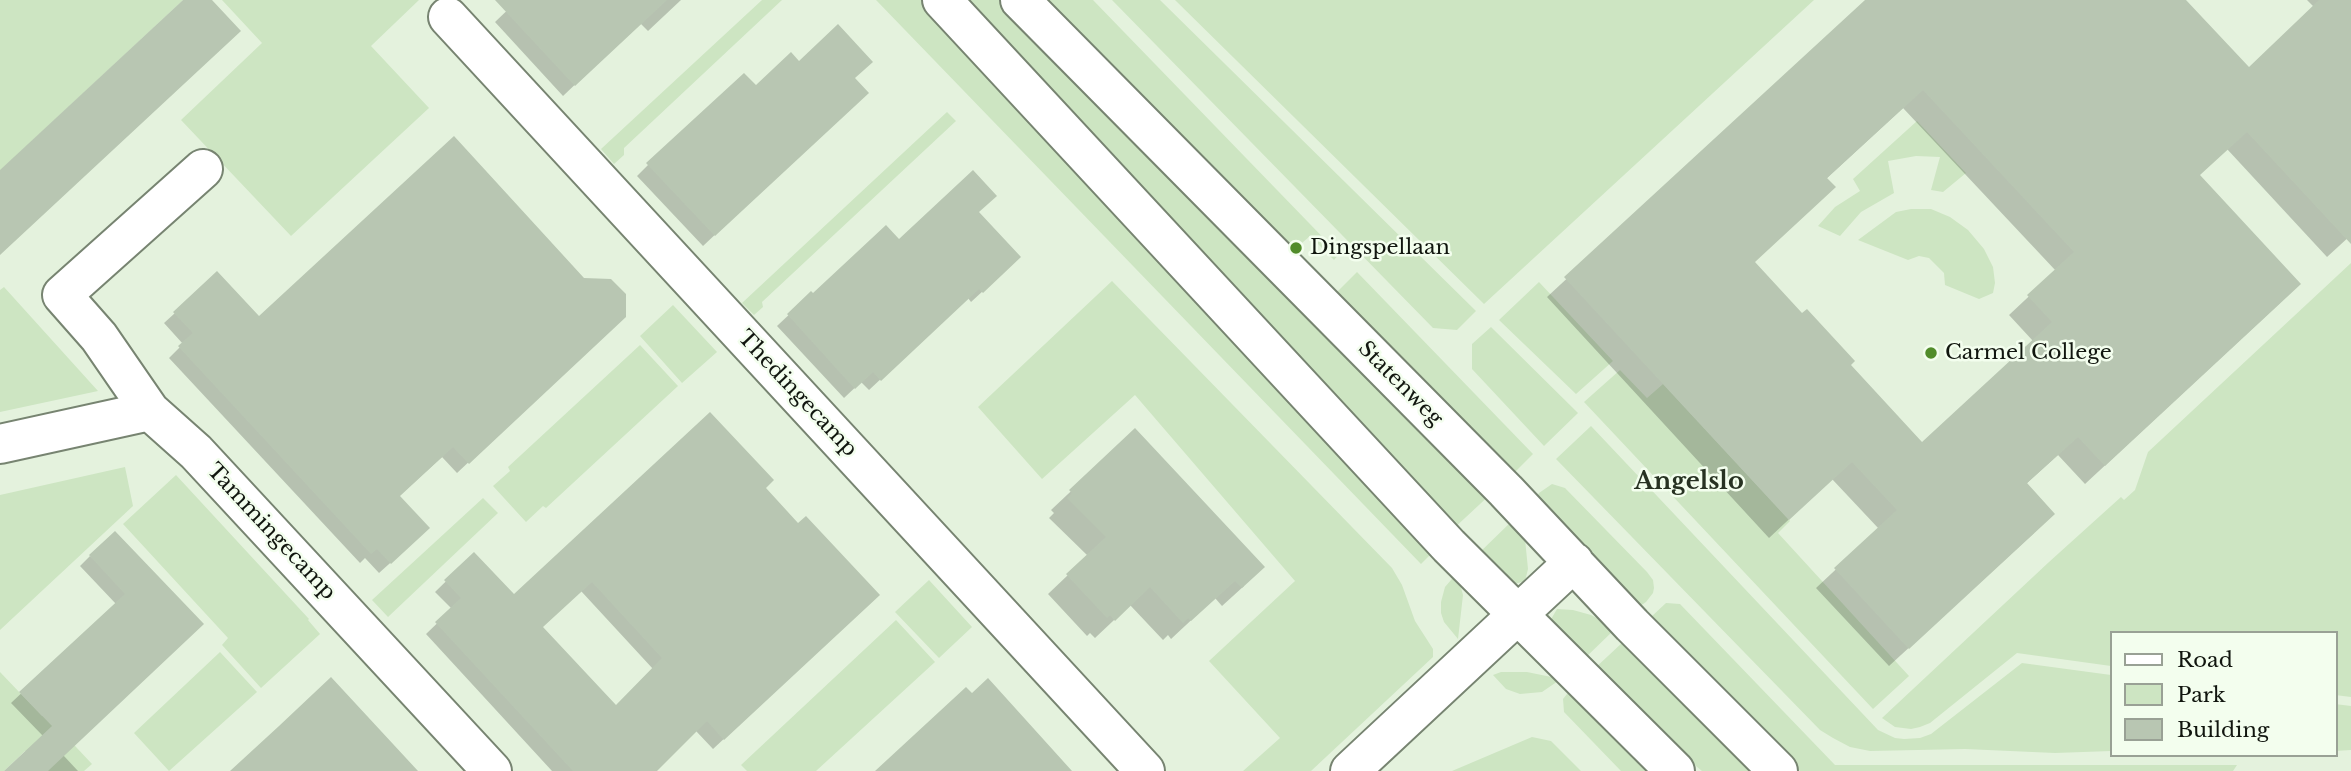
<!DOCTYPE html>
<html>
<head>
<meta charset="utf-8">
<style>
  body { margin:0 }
  #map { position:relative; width:2351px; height:771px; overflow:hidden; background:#e4f2dd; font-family:"Libre Baskerville",serif }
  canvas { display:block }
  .legend { position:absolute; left:2110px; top:631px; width:228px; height:126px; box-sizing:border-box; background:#f3feee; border:2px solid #99a195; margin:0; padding:9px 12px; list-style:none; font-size:21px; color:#11160f }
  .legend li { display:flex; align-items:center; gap:14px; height:35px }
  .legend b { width:35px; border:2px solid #99a195 }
</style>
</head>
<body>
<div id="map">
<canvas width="2351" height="771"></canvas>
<ul class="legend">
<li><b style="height:9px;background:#fff"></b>Road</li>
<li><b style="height:19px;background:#cde5c2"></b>Park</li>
<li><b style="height:19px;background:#b8c6b2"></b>Building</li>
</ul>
</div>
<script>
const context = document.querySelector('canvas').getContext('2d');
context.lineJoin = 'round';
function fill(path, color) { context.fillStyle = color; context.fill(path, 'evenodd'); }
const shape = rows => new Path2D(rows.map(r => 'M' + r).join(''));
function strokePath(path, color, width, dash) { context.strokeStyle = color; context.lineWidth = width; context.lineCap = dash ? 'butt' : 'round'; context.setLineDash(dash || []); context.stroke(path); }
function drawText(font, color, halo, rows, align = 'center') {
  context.font = font + ' "Libre Baskerville",serif'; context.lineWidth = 5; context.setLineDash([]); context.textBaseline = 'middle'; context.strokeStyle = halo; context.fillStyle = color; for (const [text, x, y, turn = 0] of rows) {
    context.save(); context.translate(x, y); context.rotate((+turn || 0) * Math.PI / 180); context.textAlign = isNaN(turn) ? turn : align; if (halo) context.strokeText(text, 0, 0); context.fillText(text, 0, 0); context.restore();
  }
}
const green = shape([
  [0,0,183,0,0,171],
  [222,0,419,0,371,46,429,108,291,236,181,120,262,43],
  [762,0,782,0,624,148,624,155,614,164,601,149],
  [876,0,927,0,1438,547,1421,564],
  [951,0,1003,0,1494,491,1451,531],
  [1032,0,1093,0,1339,254,1334,260,1310,236,1294,250],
  [1112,0,1160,0,1476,311,1457,330,1433,328],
  [1175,0,1814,0,1484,304],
  [947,112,956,121,762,302,763,307,754,315,742,303],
  [1917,121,1966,173,1943,192,1931,190,1940,157,1916,156,1888,161,1894,193,1861,212,1840,236,1818,226,1835,207,1860,191,1853,179],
  [1911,209,1931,209,1950,217,1968,230,1984,249,1993,267,1995,283,1993,293,1979,299,1945,285,1944,273,1929,258,1919,256,1908,260,1858,240,1896,212],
  [2351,263,2351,697,2335,695,2335,633,2111,633,2111,666,2017,653,1930,723,1920,727,1911,729,1895,727,1882,718,2049,562,2121,497,2124,500,2135,490,2148,452],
  [1357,272,1533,454,1512,475,1336,293],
  [1112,281,1392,568,1402,585,1415,621,1433,649,1433,657,1311,771,1243,771,1280,738,1209,661,1295,581,1135,395,1042,479,978,407],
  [1539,282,1613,361,1576,394,1499,320],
  [4,287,98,391,0,412,0,290],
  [673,305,717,352,682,383,640,336],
  [1491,327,1578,413,1544,446,1472,369,1472,344],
  [640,345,678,386,546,508,543,506,526,522,493,486,510,471,508,467],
  [1620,370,1647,398,1663,384,1790,521,1778,533,1909,676,1873,709,1584,402],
  [1591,426,1878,730,1895,738,1904,739,1920,738,1931,734,2022,663,2111,675,2111,751,2055,753,1965,749,1870,751,1850,747,1833,738,1820,730,1556,459],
  [125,467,133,506,0,630,0,495],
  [176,475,309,619,308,620,320,634,261,688,222,645,228,638,123,524],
  [1552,484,1565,488,1647,572,1653,580,1654,588,1653,593,1646,602,1640,606,1536,499,1539,493],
  [483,498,498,513,388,617,372,600],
  [1514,519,1525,539,1528,569,1525,581,1515,584,1509,584,1477,555],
  [1457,573,1463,595,1458,639,1444,622,1441,613,1441,602,1445,587],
  [929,580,972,627,939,658,895,612],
  [1666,603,1680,604,1835,765,2237,765,2233,771,1800,771,1651,617],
  [1557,609,1573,610,1591,615,1606,623,1613,631,1584,659,1550,621],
  [896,620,935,662,816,771,747,771,741,765],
  [1623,642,1756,771,1702,771,1626,708,1593,670],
  [220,652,257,692,169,771,134,733],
  [0,672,42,716,45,714,92,764,84,771,44,771,25,751,4,771,0,771],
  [1501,672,1527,672,1561,679,1542,692,1520,694,1506,689,1493,675],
  [1571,689,1656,771,1621,771,1564,712,1563,699],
  [2335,704,2351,706,2351,750,2335,751],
  [1532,737,1551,741,1581,771,1452,771]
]);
const shadow = shape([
  [518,0,681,0,648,31,640,23,563,96,495,22],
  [1867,0,2184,0,2249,70,2314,7,2307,0,2351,0,2351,235,2327,257,2227,149,2198,176,2280,303,2085,484,2058,455,2026,484,2034,533,1889,666,1816,588,1879,529,1832,479,1769,538,1547,297],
  [1903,108,2056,271,2009,315,2033,341,1922,445,1753,263,1826,179],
  [799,63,853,79,855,103,703,246,637,176,648,165,755,87],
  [977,212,1008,268,971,302,968,298,869,390,861,382,844,398,777,326,811,294,813,295,899,242],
  [175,313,259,318,613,327,457,473,442,457,398,497,417,539,379,573,365,558,360,563,169,358,183,344,164,323],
  [1135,431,1244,586,1222,606,1215,598,1171,639,1168,635,1163,640,1130,605,1095,638,1090,633,1087,636,1048,594,1088,556,1049,518,1054,513,1051,510],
  [764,488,867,606,713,749,696,731,654,771,552,771,426,634,452,609,435,592,474,554,514,596],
  [581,591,653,669,616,708,541,627],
  [90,556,202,624,63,755,78,771,6,771,43,736,11,703,116,604,80,566]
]);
const building = shape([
  [183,0,212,0,241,31,0,255,0,170],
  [495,0,667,0,575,86],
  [1865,0,2186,0,2249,67,2319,0,2351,0,2351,244,2247,132,2200,175,2301,284,2105,466,2078,437,2027,483,2055,514,1909,649,1834,568,1897,510,1852,462,1789,520,1564,277],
  [1923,90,2074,252,2027,295,2052,322,1922,442,1851,365,1855,361,1807,309,1802,313,1755,262,1836,187,1827,178],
  [838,24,873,62,855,78,869,93,715,236,646,163,744,73,756,85,791,52,799,61],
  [454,136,584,278,611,279,626,294,626,317,469,464,453,447,400,496,430,528,391,564,377,549,371,554,178,346,193,333,173,312,217,271,259,316],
  [973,170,997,196,979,212,1021,257,983,293,979,289,881,381,873,372,855,389,787,314,811,291,813,293,886,225,899,239],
  [710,412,774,480,766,488,798,523,806,516,880,595,724,740,707,721,657,771,573,771,435,622,461,598,444,580,474,552,514,594],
  [592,582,662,658,616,705,543,627],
  [1135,428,1265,567,1242,588,1235,581,1191,621,1188,618,1183,623,1150,587,1115,621,1110,615,1107,618,1066,574,1106,537,1067,498,1072,493,1069,490],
  [115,531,204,624,48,771,4,771,52,726,19,692,125,594,89,555],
  [331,677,418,771,230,771,279,726],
  [988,678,1072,771,875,771,966,687,972,693]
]);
const minor = shape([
  [942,0,1449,546,1675,771],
  [1020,0,1506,491,1632,625,1778,771],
  [448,17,1145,771],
  [150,411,99,337,62,295,203,169],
  [0,444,150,411,196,452,492,771],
  [1350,771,1574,562]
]);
const markers = [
  [1296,248,7,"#518c2a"],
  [1931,353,7,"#518c2a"]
];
const poiNames = [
  ["Dingspellaan",1310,248],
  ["Carmel College",1945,353]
];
const streetNames = [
  ["Statenweg",1400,384,45],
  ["Thedingecamp",797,394,47],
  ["Tammingecamp",271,532,47]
];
const quarterNames = [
  ["Angelslo",1689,482]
];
fill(green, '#cde5c2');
fill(shadow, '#0003');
fill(building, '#b8c6b2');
strokePath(minor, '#778471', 42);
strokePath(minor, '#fff', 38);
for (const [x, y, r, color] of markers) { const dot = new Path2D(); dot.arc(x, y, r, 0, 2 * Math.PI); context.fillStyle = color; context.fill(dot); strokePath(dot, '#f3feee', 2.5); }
drawText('21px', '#11160f', '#f3feee', poiNames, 'left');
drawText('21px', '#11160f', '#f3feee', streetNames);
drawText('bold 24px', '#273222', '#f3feee', quarterNames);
</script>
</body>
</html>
